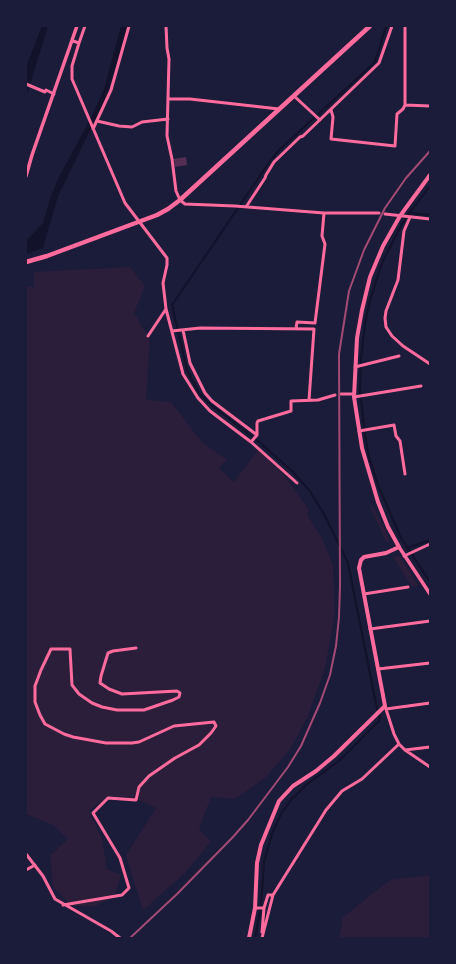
<!DOCTYPE html>
<html>
<head>
<meta charset="utf-8">
<style>
  body { margin:0 }
  #map { position:relative; width:456px; height:964px; overflow:hidden; background:#1b1b3a; font-family:"PT Sans",sans-serif }
  canvas { display:block }
  .frame { position:absolute; inset:0; border:27px solid #1b1b3a; pointer-events:none }
</style>
</head>
<body>
<div id="map">
<canvas width="456" height="964"></canvas>
<div class="frame"></div>
</div>
<script>
const context = document.querySelector('canvas').getContext('2d');
context.lineJoin = 'round';
function fill(path, color) { context.fillStyle = color; context.fill(path, 'evenodd'); }
const shape = rows => new Path2D(rows.map(r => 'M' + r).join(''));
function strokePath(path, color, width, dash) { context.strokeStyle = color; context.lineWidth = width; context.lineCap = dash ? 'butt' : 'round'; context.setLineDash(dash || []); context.stroke(path); }
const green = shape([
  [130,267,145,286,134,313,150,339,146,400,171,402,201,441,227,460,219,468,234,482,258,450,281,471,309,510,307,515,322,538,333,565,335,614,325,668,308,716,290,749,266,777,235,799,211,797,199,829,211,841,185,873,143,910,126,855,156,808,134,798,107,797,89,811,102,839,107,869,121,875,115,895,96,906,72,906,53,887,50,856,68,839,53,825,26,814,26,287,34,287,34,272],
  [370,506,372,506,380,519,390,540,388,542,386,542],
  [400,556,418,585,412,587,393,557],
  [430,875,430,938,339,938,343,917,390,880]
]);
const water = shape([
  [42,26,48,26,26,97,26,67],
  [121,26,128,26,115,69,106,98,58,196,43,248,26,254,26,241,43,223,51,196,59,177,93,114,104,89]
]);
const stream = shape([
  [430,186,404,220,383,261,376,281,369,304,365,324,361,358,360,391,365,435,369,457,378,485,401,538,430,582],
  [409,213,430,215],
  [408,548,430,540],
  [255,938,261,905,264,862,272,834,281,814,291,800,307,784,339,761,379,721,380,717,376,704,348,563,325,516,310,491,292,471,258,441,210,404,199,393,187,370,172,305,270,161,279,150,374,63,377,56,386,26]
]);
const building = shape([
  [186,157,187,165,175,167,174,159]
]);
const minor = shape([
  [166,26,167,48,169,59,167,136,172,159,176,191,180,200,185,204,235,206,324,213,379,213],
  [405,26,405,105],
  [73,41,79,43,85,26],
  [79,43,72,66,72,79,125,203,167,258,167,265,163,283,166,309,148,336],
  [26,84,45,92],
  [46,90,54,94],
  [294,96,320,120],
  [168,99,190,99,279,109],
  [331,110,333,117,331,139,395,146,397,114,403,109,405,105,430,106],
  [97,121,119,126,132,127,142,122,168,119],
  [93,129,111,90,129,26],
  [246,207,265,178,266,175,274,162,300,137,303,136,379,63,392,26],
  [385,214,430,219],
  [410,217,404,231,398,280,386,311,385,318,386,327,392,336,403,346,430,364],
  [166,309,183,374,198,398,210,411,251,442,297,483],
  [296,328,297,322,315,323,325,244,322,236,324,213],
  [183,330,190,363,205,393,212,401,257,435],
  [172,331,200,328,314,329,309,400],
  [355,367,399,356],
  [341,394,354,394],
  [354,397,421,386],
  [359,431,394,425,396,436,400,441,405,474],
  [251,442,257,435,257,423,258,421,291,411,291,401,318,400,335,395],
  [404,556,430,544],
  [364,594,408,587],
  [370,629,430,621],
  [378,669,430,663],
  [385,706,394,734,399,744,405,750,430,767],
  [386,709,430,703],
  [405,750,430,747],
  [26,854,43,876,55,899,111,931,120,938],
  [26,870,35,865],
  [63,905,122,895,129,888,120,858,93,813,108,798,136,800,139,787,149,776,175,758,199,745,211,733,216,726,214,722,174,726,139,742,132,743,106,743,73,737,64,734,45,724,40,715,35,702,35,686,41,670,51,649,70,649,72,685,79,694,92,703,102,707,117,710,144,710,173,700,179,697,180,693,177,691,122,694,109,689,100,683,101,676,108,653,113,651,136,648],
  [255,908,264,908],
  [262,932,264,908,268,895,273,895],
  [262,938,273,895,326,810,342,791,362,779,399,744]
]);
const tertiary = shape([
  [26,176,32,155,77,26],
  [399,547,430,594]
]);
const secondary = shape([
  [249,938,255,908,257,863,261,845,279,801,293,786,316,771,334,756,385,706,359,568,361,560,364,557,386,553,399,547,388,527,378,502,362,448,354,397,357,338,362,310,370,277,383,246,400,216,430,175]
]);
const primary = shape([
  [26,262,47,256,157,215,168,209,180,200,370,26]
]);
const rail = shape([
  [130,938,177,894,232,838,248,820,288,767,301,746,320,703,330,675,336,646,339,617,340,586,339,354,349,291,364,250,385,208,406,178,430,151]
]);
fill(green, '#2a1e3b');
fill(water, '#12122b');
strokePath(stream, '#12122b', 2);
fill(building, '#542f53');
strokePath(minor, '#ff6b9d', 3);
strokePath(tertiary, '#ff6b9d', 3.5);
strokePath(secondary, '#ff6b9d', 4);
strokePath(primary, '#ff6b9d', 4.5);
strokePath(rail, '#a44b75', 2);
</script>
</body>
</html>
